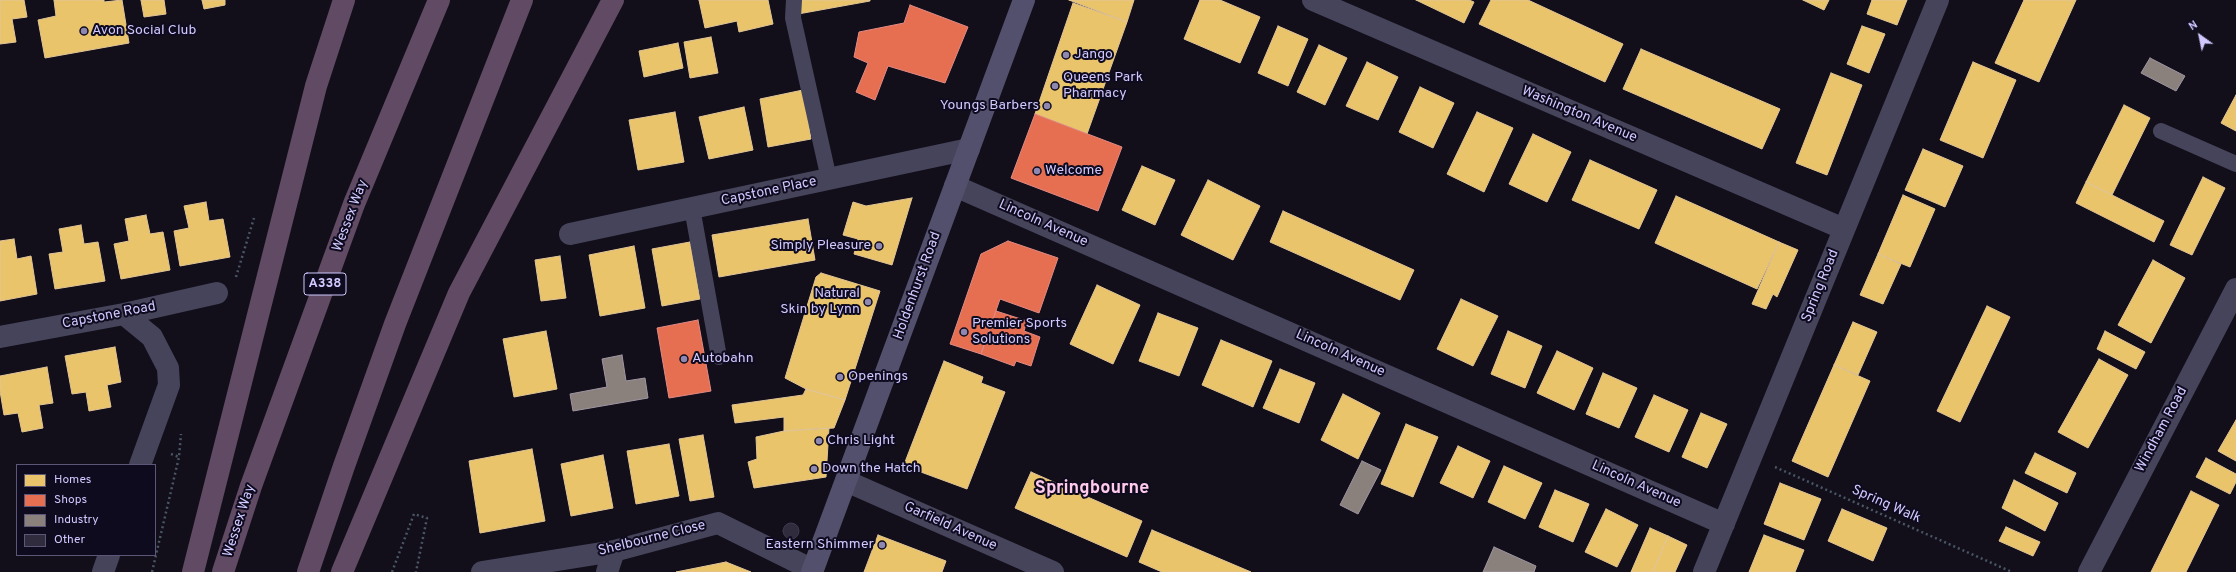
<!DOCTYPE html>
<html>
<head>
<meta charset="utf-8">
<style>
  body { margin:0 }
  #map { position:relative; width:2236px; height:572px; overflow:hidden; background:#120f1a; font-family:Overpass,sans-serif }
  canvas { display:block }
  .legend { position:absolute; left:16px; top:464px; width:140px; height:92px; box-sizing:border-box; background:#0f0b1e; border:1px solid #5c5778; margin:0; padding:5px 7px; list-style:none; font-size:12px; color:#d0c8ff }
  .legend li { display:flex; align-items:center; gap:8px; height:20px }
  .legend b { width:20px; border:1px solid #5c5778 }
  .north { position:absolute; left:2180px; top:16px; width:40px; height:40px; -webkit-text-stroke:3px #0f0b1e; paint-order:stroke; rotate:327deg; font-size:11px; font-weight:700; line-height:16px; text-align:center; color:#d0c8ff }
  .north::after { content:''; display:block; margin:auto; width:14px; height:18px; background:#d0c8ff; clip-path:polygon(50% 0,100% 100%,50% 72%,0 100%) }
</style>
</head>
<body>
<div id="map">
<canvas width="2236" height="572"></canvas>
<ul class="legend">
<li><b style="height:11px;background:#e9c46a"></b>Homes</li>
<li><b style="height:11px;background:#e76f51"></b>Shops</li>
<li><b style="height:11px;background:#8a817c"></b>Industry</li>
<li><b style="height:11px;background:#302c3d"></b>Other</li>
</ul>
<div class="north">N</div>
</div>
<script>
const context = document.querySelector('canvas').getContext('2d');
context.lineJoin = 'round';
function fill(path, color) { context.fillStyle = color; context.fill(path, 'evenodd'); }
const shape = rows => new Path2D(rows.map(r => 'M' + r).join(''));
function strokePath(path, color, width, dash) { context.strokeStyle = color; context.lineWidth = width; context.lineCap = dash ? 'butt' : 'round'; context.setLineDash(dash || []); context.stroke(path); }
function drawText(font, color, halo, rows, align = 'center') {
  context.font = font + ' Overpass,sans-serif'; context.lineWidth = 4; context.setLineDash([]); context.textBaseline = 'middle'; context.strokeStyle = halo; context.fillStyle = color; for (const [text, x, y, turn = 0] of rows) {
    context.save(); context.translate(x, y); context.rotate((+turn || 0) * Math.PI / 180); context.textAlign = isNaN(turn) ? turn : align; if (halo) context.strokeText(text, 0, 0); context.fillText(text, 0, 0); context.restore();
  }
}
const homes = shape([
  [0,0,24,0,27,17,12,19,16,42,0,44,0,0],
  [54,0,104,0,104,2,122,0,129,43,45,58,38,20,56,16,54,0],
  [141,0,164,0,166,14,144,17,141,0],
  [202,0,225,0,225,5,204,9,202,0],
  [699,0,768,0,773,24,739,32,737,21,705,28,699,0],
  [795,0,870,0,870,1,798,14,795,0],
  [1069,0,1134,0,1127,22,1069,0],
  [1200,0,1220,0,1260,17,1240,63,1184,39,1200,0],
  [1416,0,1469,0,1474,2,1464,23,1416,0],
  [1491,0,1528,0,1623,44,1605,82,1479,24,1491,0],
  [1803,0,1829,0,1824,10,1803,0],
  [1872,0,1907,0,1897,25,1867,14,1872,0],
  [2024,0,2076,0,2039,82,1995,63,2024,0],
  [1073,3,1127,22,1087,134,1035,114,1073,3],
  [1278,26,1308,39,1288,86,1258,73,1278,26],
  [1862,26,1885,34,1869,73,1847,64,1862,26],
  [711,37,718,73,690,78,684,42,711,37],
  [678,43,683,68,644,77,639,51,678,43],
  [1319,45,1347,58,1325,105,1297,92,1319,45],
  [1641,49,1780,109,1762,149,1623,89,1641,49],
  [1367,62,1398,77,1378,120,1346,106,1367,62],
  [1973,62,2016,80,1983,158,1940,140,1973,62],
  [1831,73,1862,85,1827,175,1796,163,1831,73],
  [1420,87,1454,103,1433,148,1399,132,1420,87],
  [803,90,811,139,768,147,760,99,803,90],
  [2236,95,2236,131,2221,123,2236,95],
  [2124,105,2150,118,2112,195,2086,182,2124,105],
  [744,107,753,150,709,159,699,117,744,107],
  [675,112,684,162,638,170,629,120,675,112],
  [1477,112,1513,128,1484,192,1447,174,1477,112],
  [1533,134,1571,152,1547,202,1509,184,1533,134],
  [1923,149,1963,166,1945,207,1905,190,1923,149],
  [1590,160,1657,190,1639,229,1572,200,1590,160],
  [1142,166,1175,180,1155,225,1122,210,1142,166],
  [2203,177,2225,188,2192,255,2170,245,2203,177],
  [1208,180,1260,206,1233,260,1181,235,1208,180],
  [2086,182,2164,221,2154,242,2076,203,2086,182],
  [1903,195,1935,209,1910,267,1878,254,1903,195],
  [1676,196,1779,242,1757,289,1655,243,1676,196],
  [912,198,892,265,854,254,858,239,843,235,853,202,866,206,912,198],
  [206,202,209,221,223,219,230,257,180,266,174,231,189,228,184,206,206,202],
  [1283,211,1414,270,1400,300,1270,242,1283,211],
  [146,215,150,234,163,232,170,270,121,279,114,244,129,241,125,219,146,215],
  [808,219,815,260,719,277,712,235,808,219],
  [81,225,84,244,98,242,105,281,55,289,49,254,63,252,59,229,81,225],
  [14,239,17,259,31,256,37,294,0,301,0,241,14,239],
  [690,242,700,299,662,306,652,249,690,242],
  [1779,242,1798,250,1777,297,1773,294,1766,309,1752,304,1779,242],
  [634,246,645,308,600,316,589,255,634,246],
  [1878,254,1901,264,1883,304,1860,295,1878,254],
  [560,256,566,298,541,301,535,260,560,256],
  [2153,260,2185,278,2151,343,2118,325,2153,260],
  [821,273,880,291,845,400,806,389,785,378,816,277,821,273],
  [1097,285,1140,305,1113,364,1070,344,1097,285],
  [1461,299,1498,316,1473,366,1437,349,1461,299],
  [1987,306,2010,317,1960,422,1937,411,1987,306],
  [1158,313,1198,328,1179,376,1139,361,1158,313],
  [1853,322,1877,332,1858,375,1834,365,1853,322],
  [546,331,557,389,514,397,503,339,546,331],
  [1508,331,1542,346,1525,388,1491,374,1508,331],
  [2105,331,2145,352,2136,369,2097,349,2105,331],
  [1221,340,1272,361,1253,407,1202,385,1221,340],
  [115,347,121,382,107,385,111,407,89,411,86,392,72,394,65,356,115,347],
  [1557,351,1593,368,1574,410,1537,393,1557,351],
  [2099,359,2128,375,2088,448,2058,432,2099,359],
  [944,361,983,377,981,383,1005,392,967,489,910,468,905,462,944,361],
  [1834,365,1870,381,1828,477,1792,461,1834,365],
  [47,367,53,403,39,405,43,428,22,432,18,413,4,415,0,391,0,376,47,367],
  [1280,369,1315,383,1299,423,1263,408,1280,369],
  [1603,373,1637,388,1619,428,1586,414,1603,373],
  [806,389,845,400,834,428,784,431,784,417,735,423,732,405,803,395,806,389],
  [1343,394,1380,413,1358,459,1321,440,1343,394],
  [1654,395,1688,410,1669,452,1635,437,1654,395],
  [1701,413,1727,424,1707,468,1682,457,1701,413],
  [2236,420,2236,461,2218,451,2236,420],
  [1406,424,1438,437,1413,497,1381,484,1406,424],
  [829,428,826,477,754,488,748,462,757,459,756,437,784,431,829,428],
  [703,435,714,497,690,501,679,439,703,435],
  [669,444,679,496,636,504,627,451,669,444],
  [1458,446,1490,461,1473,498,1440,483,1458,446],
  [532,449,545,521,480,533,469,461,532,449],
  [2035,453,2076,473,2067,493,2025,473,2035,453],
  [603,455,613,508,571,516,561,464,603,455],
  [2206,458,2236,474,2236,482,2230,494,2196,477,2206,458],
  [1504,466,1542,483,1525,519,1488,502,1504,466],
  [1031,472,1142,521,1127,557,1015,508,1031,472],
  [2014,480,2058,503,2045,531,2002,508,2014,480],
  [1780,483,1821,499,1804,540,1764,524,1780,483],
  [1555,490,1589,504,1573,542,1539,527,1555,490],
  [2191,491,2219,505,2186,572,2151,572,2191,491],
  [1606,509,1638,525,1617,567,1585,552,1606,509],
  [1842,509,1887,528,1873,561,1828,541,1842,509],
  [2006,527,2040,542,2033,556,1999,541,2006,527],
  [1650,528,1668,536,1653,572,1631,572,1650,528],
  [1152,530,1251,572,1162,572,1139,562,1152,530],
  [878,535,946,561,942,572,864,572,878,535],
  [1764,535,1804,550,1795,572,1749,572,1764,535],
  [1668,536,1687,545,1675,572,1653,572,1668,536],
  [726,562,751,572,676,572,726,562]
]);
const shops = shape([
  [910,5,968,27,945,83,888,66,875,100,856,92,868,63,854,57,859,32,904,23,910,5],
  [1035,114,1122,147,1098,211,1011,178,1035,114],
  [1008,241,1058,258,1039,313,1000,299,981,354,950,344,981,254,1008,241],
  [996,311,1027,321,1024,331,1040,337,1031,366,1016,361,1014,366,981,354,996,311],
  [698,320,711,391,669,398,657,328,698,320]
]);
const industry = shape([
  [2150,58,2185,76,2176,91,2141,73,2150,58],
  [622,355,626,381,645,378,648,398,573,411,570,394,607,387,602,359,622,355],
  [1362,461,1381,470,1358,514,1340,505,1362,461],
  [1494,547,1536,566,1534,572,1483,572,1494,547]
]);
const building = shape([
  '783 531a8 8 0 1 1 16 0a8 8 0 1 1-16 0Z'
]);
const path = shape([
  [236,277,254,218],
  [171,454,179,457],
  [1775,467,2012,572],
  [152,572,179,457,181,434],
  [392,572,414,514,427,518,416,572]
]);
const lane = shape([
  [794,0,793,18,829,179],
  [2161,131,2236,164],
  [692,208,719,357]
]);
const street = shape([
  [1313,0,1844,229],
  [955,186,1724,524],
  [570,234,969,149],
  [124,314,152,337,168,368,169,385,140,465],
  [0,337,124,314,217,293],
  [846,481,1053,572],
  [103,572,109,555],
  [482,572,614,551,718,523,813,570],
  [607,572,614,551],
  [1704,572,1938,0],
  [2089,572,2236,289]
]);
const secondary = shape([
  [812,572,1024,0]
]);
const highway = shape([
  [193,572,316,86,344,0],
  [223,572,251,486,354,204,439,0],
  [308,572,344,466,395,324,522,0],
  [342,572,459,293,613,0]
]);
const markers = [
  [84,31,4,"#8e87af"],
  [1066,55,4,"#8e87af"],
  [1055,86,4,"#8e87af"],
  [1047,106,4,"#8e87af"],
  [1037,171,4,"#8e87af"],
  [879,246,4,"#8e87af"],
  [868,302,4,"#8e87af"],
  [964,332,4,"#8e87af"],
  [684,359,4,"#8e87af"],
  [840,377,4,"#8e87af"],
  [819,441,4,"#8e87af"],
  [814,469,4,"#8e87af"],
  [882,545,4,"#8e87af"]
];
const shields = [
  [325,284,42]
];
const shieldNames = [
  ["A338",325,284]
];
const poiNames = [
  ["Avon Social Club",92,31],
  ["Jango",1074,55],
  ["Queens Park",1063,78],
  ["Pharmacy",1063,94],
  ["Youngs Barbers",1039,106,"right"],
  ["Welcome",1045,171],
  ["Simply Pleasure",871,246,"right"],
  ["Natural",860,294,"right"],
  ["Skin by Lynn",860,310,"right"],
  ["Premier Sports",972,324],
  ["Solutions",972,340],
  ["Autobahn",692,359],
  ["Openings",848,377],
  ["Chris Light",827,441],
  ["Down the Hatch",822,469],
  ["Eastern Shimmer",874,545,"right"]
];
const streetNames = [
  ["Washington Avenue",1579,115,23],
  ["Capstone Place",769,192,-12],
  ["Wessex Way",351,216,-69],
  ["Lincoln Avenue",1043,224,24],
  ["Holdenhurst Road",918,286,-70],
  ["Spring Road",1821,286,-68],
  ["Capstone Road",109,316,-11],
  ["Lincoln Avenue",1340,354,24],
  ["Windham Road",2162,430,-62],
  ["Lincoln Avenue",1636,485,24],
  ["Spring Walk",1886,505,24],
  ["Wessex Way",240,521,-72],
  ["Garfield Avenue",950,527,24],
  ["Shelbourne Close",652,539,-14]
];
const districtNames = [
  ["Springbourne",1092,489]
];
fill(homes, '#e9c46a');
strokePath(homes, '#e2c597', 1);
fill(shops, '#e76f51');
strokePath(shops, '#e08a85', 1);
fill(industry, '#8a817c');
strokePath(industry, '#9f96a3', 1);
fill(building, '#302c3d');
strokePath(building, '#3d394f', 1);
strokePath(path, '#485665', 2.5, [2, 3]);
strokePath(lane, '#45445b', 16);
strokePath(street, '#45445b', 22);
strokePath(secondary, '#53506e', 22);
strokePath(highway, '#614a63', 22);
for (const [x, y, r, color] of markers) { const dot = new Path2D(); dot.arc(x, y, r, 0, 2 * Math.PI); context.fillStyle = color; context.fill(dot); strokePath(dot, '#0f0b1e', 1.5); }
for (const [x, y, w] of shields) { const box = new Path2D(); box.roundRect(x - w / 2, y - 11, w, 22, 3); context.fillStyle = '#0f0b1e'; context.fill(box); strokePath(box, '#d0c8ff', 1); }
drawText('bold 13px', '#d0c8ff', null, shieldNames);
drawText('14px', '#d0c8ff', '#0f0b1e', poiNames, 'left');
drawText('14px', '#d0c8ff', '#0f0b1e', streetNames);
drawText('bold 18px', '#ffcaeb', '#0f0b1e', districtNames);
</script>
</body>
</html>
